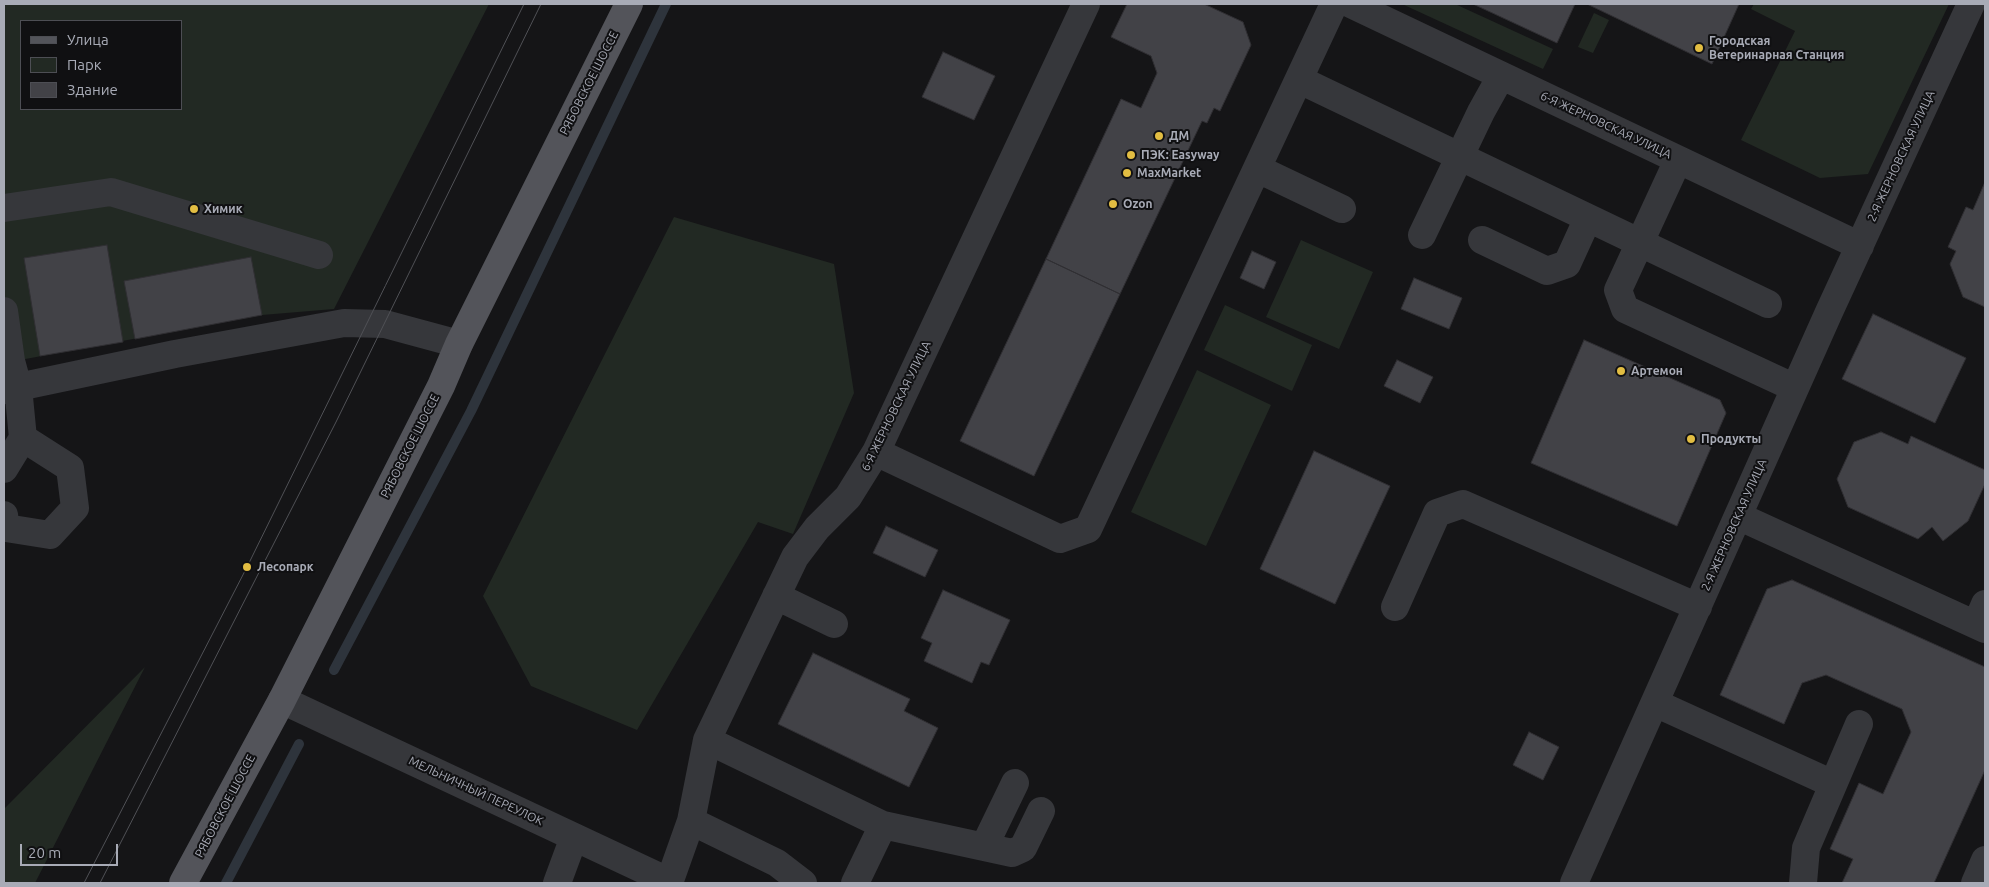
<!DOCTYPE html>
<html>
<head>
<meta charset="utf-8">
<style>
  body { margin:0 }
  #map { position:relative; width:1989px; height:887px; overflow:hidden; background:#151517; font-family:Ubuntu,sans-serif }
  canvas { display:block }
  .frame { position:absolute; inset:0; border:5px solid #a8abb6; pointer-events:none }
  .legend { position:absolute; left:20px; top:20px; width:162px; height:90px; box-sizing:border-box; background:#101012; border:1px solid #4d4e54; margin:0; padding:6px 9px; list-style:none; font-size:15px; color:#a8abb6 }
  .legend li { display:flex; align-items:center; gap:10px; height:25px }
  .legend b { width:25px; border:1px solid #4d4e54 }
  .scale { position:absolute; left:20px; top:844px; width:98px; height:22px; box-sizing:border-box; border:2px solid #a8abb6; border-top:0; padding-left:6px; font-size:15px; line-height:18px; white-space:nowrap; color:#a8abb6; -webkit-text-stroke:4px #101012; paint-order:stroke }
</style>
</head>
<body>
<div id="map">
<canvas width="1989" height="887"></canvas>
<div class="frame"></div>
<ul class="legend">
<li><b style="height:6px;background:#53545a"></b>Улица</li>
<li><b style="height:14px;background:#222923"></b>Парк</li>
<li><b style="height:14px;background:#424247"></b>Здание</li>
</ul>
<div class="scale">20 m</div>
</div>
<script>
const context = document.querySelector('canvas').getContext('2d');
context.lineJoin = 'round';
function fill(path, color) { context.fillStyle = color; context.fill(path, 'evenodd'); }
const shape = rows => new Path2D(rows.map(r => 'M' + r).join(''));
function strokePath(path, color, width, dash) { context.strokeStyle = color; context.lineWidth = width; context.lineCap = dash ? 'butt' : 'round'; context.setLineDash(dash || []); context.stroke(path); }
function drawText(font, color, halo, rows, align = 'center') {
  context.font = font + ' Ubuntu,sans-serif'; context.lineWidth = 4; context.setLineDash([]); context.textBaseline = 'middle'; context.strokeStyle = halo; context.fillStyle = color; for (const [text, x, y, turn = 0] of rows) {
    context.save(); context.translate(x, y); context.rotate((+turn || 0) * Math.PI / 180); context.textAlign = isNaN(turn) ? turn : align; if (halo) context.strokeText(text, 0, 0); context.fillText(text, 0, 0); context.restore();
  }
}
const green = shape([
  [4,4,489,4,334,309,262,315,4,363],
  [21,21,181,21,181,109,21,109],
  [1402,4,1455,4,1553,49,1543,69],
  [1754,4,1949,4,1868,174,1820,178,1741,140,1795,31,1751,9],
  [1594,13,1609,20,1593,53,1578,47],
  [674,217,834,264,854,393,793,534,758,522,637,730,531,686,483,596],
  [1301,240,1373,272,1339,349,1266,317],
  [1225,305,1312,345,1292,391,1204,350],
  [1197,370,1271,405,1206,546,1131,512],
  [145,667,35,883,4,883,4,809]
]);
const stream = shape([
  [334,670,471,411,666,4],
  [226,883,299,744]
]);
const building = shape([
  [1127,4,1204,4,1243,22,1251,45,1220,111,1214,108,1207,123,1202,121,1120,294,1046,259,1121,99,1141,108,1157,73,1151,56,1111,37,1127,4],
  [1473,4,1575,4,1557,43,1473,4],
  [1587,4,1739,4,1712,64,1587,4],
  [943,52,995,76,974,120,922,97,943,52],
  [1985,182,1985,307,1963,297,1950,264,1956,251,1948,247,1966,207,1973,210,1985,182],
  [107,245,123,342,40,356,24,258,107,245],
  [1252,251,1276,262,1264,289,1240,278,1252,251],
  [251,257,262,315,135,339,124,281,251,257],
  [1046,259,1120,294,1034,476,960,441,1046,259],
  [1414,278,1462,298,1449,329,1401,309,1414,278],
  [1873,314,1966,358,1935,423,1842,379,1873,314],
  [1584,340,1720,400,1726,413,1677,526,1531,463,1584,340],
  [1397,360,1433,377,1420,403,1384,386,1397,360],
  [1881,432,1908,444,1911,436,1985,470,1985,484,1968,521,1943,541,1932,527,1918,539,1848,507,1837,479,1854,442,1881,432],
  [1314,451,1390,486,1335,604,1260,569,1314,451],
  [886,526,938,550,925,577,873,553,886,526],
  [1792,580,1985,667,1985,770,1934,883,1842,883,1853,859,1830,849,1859,783,1883,794,1911,732,1902,709,1826,675,1802,683,1784,724,1720,695,1767,589,1792,580],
  [943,590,1010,620,989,665,981,662,972,683,924,661,932,643,921,638,943,590],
  [813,653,910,699,904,711,938,728,909,787,778,724,813,653],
  [1529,732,1559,747,1543,780,1513,765,1529,732]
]);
const minor = shape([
  [1351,4,1860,246],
  [1300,80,1768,304],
  [1678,160,1618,290,1625,309,1795,388],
  [1258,169,1342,209],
  [4,208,111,192,319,255],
  [1422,235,1481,112,1501,76],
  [1482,240,1547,271,1567,264,1588,218],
  [4,311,11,361,18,387,23,438,4,469],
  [4,390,175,354,344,323,385,324,459,344],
  [876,452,1060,539,1088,529,1334,4],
  [4,515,6,528,50,535,75,508,70,468,23,438],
  [1738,516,1985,629],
  [776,596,834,624],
  [1395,607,1437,513,1463,504,1698,607],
  [1976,625,1985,604],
  [282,700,670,882],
  [1655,703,1833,784],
  [707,740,883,825,1012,853,1023,848,1041,811],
  [691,821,777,863,803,883],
  [984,847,1015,783],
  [557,883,574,837],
  [669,883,691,821,707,740,795,557,817,528,848,497,876,452,1086,4],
  [855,883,883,825],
  [1574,883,1829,312,1971,4],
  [1803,883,1806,848,1859,724],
  [1975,883,1985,860]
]);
const major = shape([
  [183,883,282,700,441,386,459,344,629,4]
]);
const tram = shape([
  [84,883,247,567,524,4],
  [100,883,336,422,541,4]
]);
const markers = [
  [1699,48,5,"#e2bd42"],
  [1159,136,5,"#e2bd42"],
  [1131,155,5,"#e2bd42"],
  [1127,173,5,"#e2bd42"],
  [1113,204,5,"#e2bd42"],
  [194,209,5,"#e2bd42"],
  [1621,371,5,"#e2bd42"],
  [1691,439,5,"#e2bd42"],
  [247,567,5,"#e2bd42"]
];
const poiNames = [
  ["Городская",1709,41],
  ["Ветеринарная Станция",1709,55],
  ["ДМ",1169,136],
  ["ПЭК: Easyway",1141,155],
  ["MaxMarket",1137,173],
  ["Ozon",1123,204],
  ["Химик",204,209],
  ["Артемон",1631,371],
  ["Продукты",1701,439],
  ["Лесопарк",257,567]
];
const streetNames = [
  ["РЯБОВСКОЕ ШОССЕ",589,83,-63],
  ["6-Я ЖЕРНОВСКАЯ УЛИЦА",1606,125,25],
  ["2-Я ЖЕРНОВСКАЯ УЛИЦА",1901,156,-65],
  ["6-Я ЖЕРНОВСКАЯ УЛИЦА",896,406,-64],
  ["РЯБОВСКОЕ ШОССЕ",410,446,-63],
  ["2-Я ЖЕРНОВСКАЯ УЛИЦА",1734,525,-66],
  ["МЕЛЬНИЧНЫЙ ПЕРЕУЛОК",476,791,25],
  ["РЯБОВСКОЕ ШОССЕ",225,806,-62]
];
fill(green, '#222923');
strokePath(stream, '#2e343c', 10);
fill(building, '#424247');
strokePath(building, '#302f33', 1);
strokePath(minor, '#36373b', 28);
strokePath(major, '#53545a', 28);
strokePath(tram, '#505156', 1);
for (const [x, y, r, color] of markers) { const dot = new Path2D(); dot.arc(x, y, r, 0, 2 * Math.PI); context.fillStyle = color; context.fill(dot); strokePath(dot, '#101012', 2); }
drawText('bold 12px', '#a8abb6', '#101012', poiNames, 'left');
drawText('12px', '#a8abb6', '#101012', streetNames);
</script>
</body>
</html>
